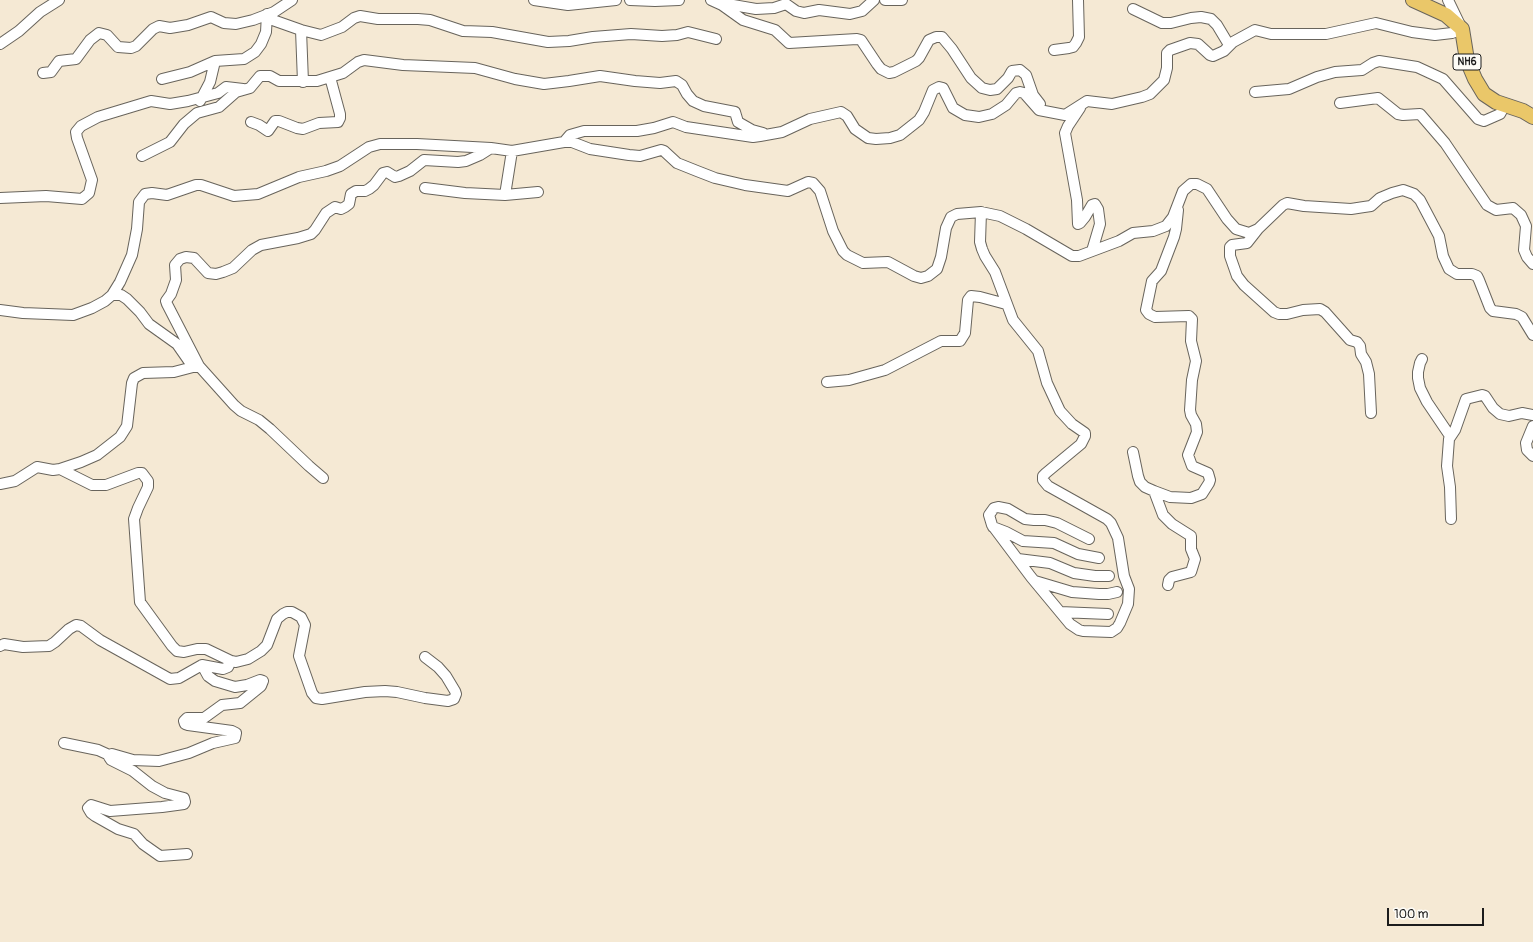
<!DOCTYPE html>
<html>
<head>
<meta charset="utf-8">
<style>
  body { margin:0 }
  #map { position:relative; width:1533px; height:942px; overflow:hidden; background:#f5e9d4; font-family:Pangolin,sans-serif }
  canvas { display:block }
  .scale { position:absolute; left:1387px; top:908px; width:97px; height:18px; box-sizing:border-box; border:2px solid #1c1c1c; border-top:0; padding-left:5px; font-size:12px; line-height:14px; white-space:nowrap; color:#1c1c1c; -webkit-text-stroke:3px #fdfcf7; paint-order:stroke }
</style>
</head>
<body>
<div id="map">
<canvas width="1533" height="942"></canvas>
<div class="scale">100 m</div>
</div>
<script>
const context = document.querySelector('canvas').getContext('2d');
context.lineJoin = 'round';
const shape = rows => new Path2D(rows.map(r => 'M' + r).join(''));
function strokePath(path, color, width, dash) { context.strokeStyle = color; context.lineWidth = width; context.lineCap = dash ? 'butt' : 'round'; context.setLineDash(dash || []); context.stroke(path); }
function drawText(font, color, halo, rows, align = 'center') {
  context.font = font + ' Pangolin,sans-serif'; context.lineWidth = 4; context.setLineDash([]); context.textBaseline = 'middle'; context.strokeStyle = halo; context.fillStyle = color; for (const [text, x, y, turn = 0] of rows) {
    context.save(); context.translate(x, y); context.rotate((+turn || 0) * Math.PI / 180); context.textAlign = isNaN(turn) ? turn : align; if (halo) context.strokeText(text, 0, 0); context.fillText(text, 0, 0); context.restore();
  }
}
const minor = shape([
  [534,0,568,5,616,0],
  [630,0,655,1,679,0],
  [711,0,722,5,743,20,775,30,789,43,857,39,861,40,877,64,881,69,889,73,894,72,916,61,919,58,929,40,936,37,942,37,952,49,971,78,982,88,990,90,997,89,1008,78,1012,71,1020,70,1026,75,1033,95,1040,104],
  [885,0,902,0],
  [722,5,733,5,756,9,774,8,786,4,796,11,804,13,819,10,850,14,862,11,874,0],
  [1133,9,1162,23,1171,23,1191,18,1201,17,1211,19,1217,25,1229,45],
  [267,18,301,30,321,35,342,27,354,18,360,16,378,19,418,19,430,20,463,31,492,32,548,42,569,41,593,37,631,34,662,36,677,35,688,32,716,39],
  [301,30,303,82],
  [0,44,19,31,40,12,59,0],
  [1054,50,1069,48,1073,47,1076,43,1079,37,1078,0],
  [43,73,51,72,59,61,76,59,90,40,99,33,107,35,118,47,131,48,136,46,153,29,159,26,170,28,188,25,211,17,224,23,236,24,253,20,274,12,292,0],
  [162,79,190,72,215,61,244,59,255,52,261,44,266,32,267,14],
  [1255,92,1289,89,1317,77,1335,72,1362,70,1373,63,1379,61,1417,67,1443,79,1478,119,1484,121,1500,114,1505,105],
  [200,101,210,82,215,61],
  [1340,103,1378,98,1398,114,1403,115,1420,114,1445,143,1487,205,1496,210,1513,208,1521,215,1526,226,1524,250,1527,257,1533,264],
  [1080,108,1068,126,1065,133,1077,200,1078,224,1080,223,1085,217,1092,205,1095,204,1098,209,1100,224,1092,251],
  [251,122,259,125,268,131,275,121,279,121,297,128,303,129,319,123,338,122,340,118,340,114,330,77],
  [564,142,570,135,584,131,637,131,654,128,673,122,686,127,753,137,760,136,782,132,810,119,841,112,847,116,855,129,868,138,876,139,890,138,900,135,919,120,924,112,933,90,939,87,943,88,953,108,965,115,979,117,992,114,1006,105,1016,93,1020,92,1024,93,1039,110,1065,115,1087,101,1112,104,1142,97,1150,94,1164,80,1167,68,1167,53,1170,50,1190,43,1198,44,1210,55,1213,56,1224,51,1233,42,1255,30,1271,34,1326,34,1376,23,1412,32,1435,35,1452,33,1462,29,1448,0],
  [142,156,170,142,184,124,197,113,219,107,236,92,250,88,260,76,270,76,279,81,317,81,343,73,358,62,364,60,403,65,475,68,515,79,544,84,569,81,600,76,635,81,660,83,676,81,682,85,687,94,693,101,704,106,735,112,738,122,752,130,763,133],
  [425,188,465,193,505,195,538,192],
  [505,195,512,151],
  [0,198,46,196,82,199,89,193,92,180,77,138,76,132,81,126,98,117,151,101,170,104,188,101,218,93,226,87,243,89],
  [981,212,980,242,982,249,985,256,995,272,1013,320,1038,351,1047,383,1060,411,1072,424,1085,433,1085,436,1081,444,1046,473,1043,476,1043,480,1048,486,1107,519,1111,523,1118,538,1124,576,1129,589,1128,604,1120,623,1117,628,1111,632,1083,631,1079,630,1070,624,1031,577,992,525,989,515,994,508,998,507,1008,509,1025,519,1034,520,1045,520,1057,523,1089,539],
  [1258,229,1247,243,1232,245,1230,247,1230,256,1237,276,1244,285,1274,312,1279,314,1287,314,1303,310,1320,309,1325,312,1350,340,1357,342,1360,346,1361,354,1366,362,1369,374,1371,413],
  [112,295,121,295,127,299,140,312,149,324,177,344,193,367,197,367],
  [0,310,23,313,73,315,92,308,105,301,112,295,120,282,132,255,137,229,139,202,145,194,152,193,167,195,196,185,201,185,234,196,258,194,299,177,326,171,340,166,369,147,380,144,417,144,491,148,512,151,564,142,572,142,590,149,629,155,640,156,661,150,664,151,677,163,697,171,715,178,745,185,788,191,808,182,813,183,820,191,833,231,843,251,847,255,863,263,888,262,914,276,921,278,928,276,937,269,941,257,946,228,951,217,957,214,981,212,1000,216,1026,229,1072,256,1079,256,1119,241,1133,233,1153,231,1166,226,1173,217,1183,191,1191,184,1197,184,1207,189,1227,219,1236,229,1249,233,1258,229,1283,205,1287,203,1304,206,1351,209,1364,207,1371,206,1380,198,1392,193,1403,190,1414,194,1420,200,1439,236,1443,256,1449,269,1457,274,1472,274,1477,276,1479,280,1490,308,1493,311,1516,314,1522,317,1533,335],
  [1422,359,1420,363,1418,372,1418,378,1420,388,1427,402,1450,436],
  [827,382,849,380,885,370,941,341,960,341,965,333,968,300,971,296,980,297,1006,304],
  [1533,426,1526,443,1527,450,1533,456],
  [1133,452,1138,476,1140,482,1145,487,1154,491,1170,497,1191,498,1202,494,1209,483,1210,480,1208,473,1192,466,1188,455,1197,432,1196,424,1191,415,1190,410,1192,380,1196,361,1191,341,1192,319,1189,316,1155,317,1149,314,1146,310,1152,281,1161,271,1174,237,1176,229,1178,210],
  [60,469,92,485,106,485,138,473,142,473,148,481,148,487,138,508,134,519,140,602,172,646,177,651,184,652,197,649,206,649,231,661,236,662,248,659,261,651,267,645,277,619,283,614,287,612,292,612,301,617,305,625,299,656,312,693,316,698,322,699,365,692,385,691,397,692,425,698,448,701,454,699,456,694,455,691,446,676,438,667,425,657],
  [323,478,309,466,270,429,259,420,241,411,234,405,199,366,167,304,166,301,171,294,176,280,175,265,180,259,186,257,194,258,208,273,216,274,223,272,233,268,252,250,261,245,298,238,311,234,315,230,326,213,335,207,341,209,345,207,349,204,351,194,356,191,365,191,369,189,374,185,383,173,387,172,395,177,399,176,410,171,424,160,458,162,466,161,480,155,491,148],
  [0,484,15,481,37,467,53,470,60,469,81,462,97,455,120,437,127,426,132,383,134,378,143,373,174,372,193,367],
  [1154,491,1163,515,1172,524,1191,536,1191,549,1195,559,1191,572,1172,577,1169,580,1168,585],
  [1451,519,1450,487,1447,466,1449,439,1455,430,1466,399,1482,395,1485,396,1493,408,1500,414,1509,416,1522,413,1533,415],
  [993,527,1006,532,1023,541,1054,543,1078,554,1099,558],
  [1018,559,1050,563,1074,573,1095,576,1109,576],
  [1035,581,1072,592,1099,594,1108,594,1117,592],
  [1060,612,1108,614],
  [0,646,4,644,23,647,49,646,55,642,69,629,76,625,81,626,100,640,170,679,179,678,202,665,223,669,228,667,231,661],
  [64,743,98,750,109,755],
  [187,854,160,856,143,844,134,834,118,829,95,816,91,813,88,808,91,805,110,811,162,807,184,804,185,802,184,798,165,793,152,786,133,771,111,760,109,757,112,754,133,760,159,761,189,753,213,743,235,738,236,733,232,731,188,725,185,724,184,721,187,718,204,718,222,705,240,703,261,686,263,681,260,680,247,685,235,687,215,681,208,676,202,665]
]);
const highway = shape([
  [1413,0,1446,15,1462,29,1467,60,1475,79,1484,94,1496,102,1523,111,1533,117]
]);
const shields = [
  [1467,62,28]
];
const shieldNames = [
  ["NH6",1467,62]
];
strokePath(minor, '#68645c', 12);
strokePath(highway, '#68645c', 16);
strokePath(minor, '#fff', 10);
strokePath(highway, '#eac769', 14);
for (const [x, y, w] of shields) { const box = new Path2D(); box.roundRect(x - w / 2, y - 8, w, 16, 3); context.fillStyle = '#fdfcf7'; context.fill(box); strokePath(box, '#1c1c1c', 1); }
drawText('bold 10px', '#1c1c1c', null, shieldNames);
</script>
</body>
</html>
